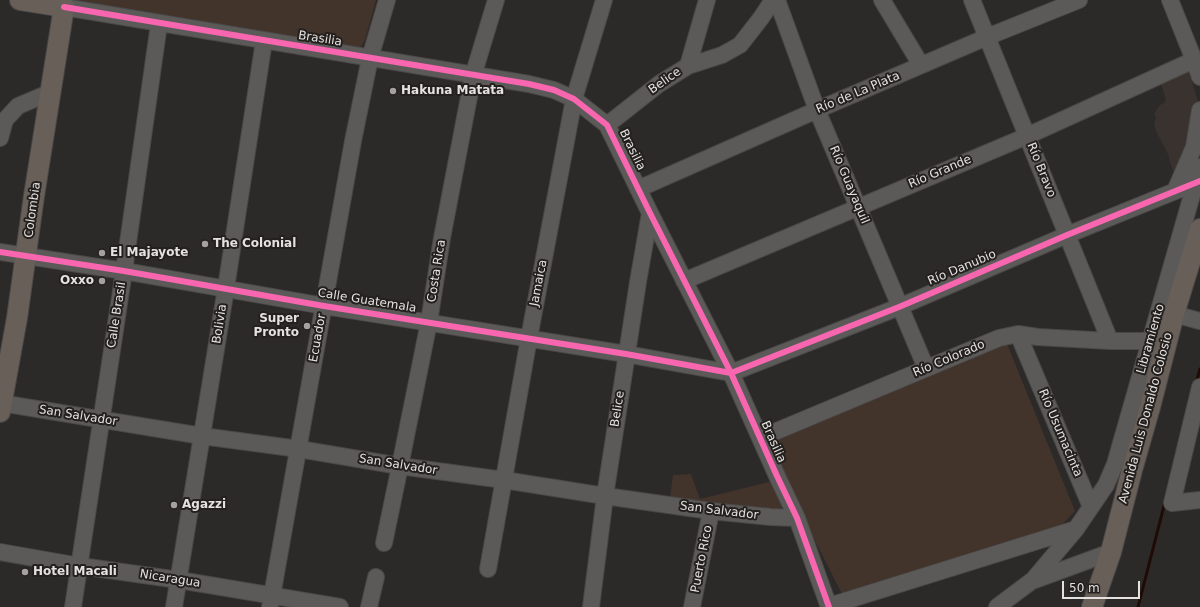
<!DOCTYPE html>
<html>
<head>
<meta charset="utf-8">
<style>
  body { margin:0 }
  #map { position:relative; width:1200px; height:607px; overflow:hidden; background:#2c2a29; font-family:"DejaVu Sans",sans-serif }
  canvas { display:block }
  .scale { position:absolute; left:1062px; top:581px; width:78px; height:18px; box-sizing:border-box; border:2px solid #e4e1e0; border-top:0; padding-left:5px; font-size:12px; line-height:14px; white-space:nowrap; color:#e4e1e0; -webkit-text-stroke:3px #23201e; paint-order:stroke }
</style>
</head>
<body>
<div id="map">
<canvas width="1200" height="607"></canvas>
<div class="scale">50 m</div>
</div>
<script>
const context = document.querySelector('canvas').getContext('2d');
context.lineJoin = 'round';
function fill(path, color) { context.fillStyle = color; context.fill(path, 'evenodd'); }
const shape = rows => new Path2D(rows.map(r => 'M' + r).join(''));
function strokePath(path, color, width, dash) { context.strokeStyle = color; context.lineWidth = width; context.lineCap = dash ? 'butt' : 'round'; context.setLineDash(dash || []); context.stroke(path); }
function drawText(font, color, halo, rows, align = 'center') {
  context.font = font + ' "DejaVu Sans",sans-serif'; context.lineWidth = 4; context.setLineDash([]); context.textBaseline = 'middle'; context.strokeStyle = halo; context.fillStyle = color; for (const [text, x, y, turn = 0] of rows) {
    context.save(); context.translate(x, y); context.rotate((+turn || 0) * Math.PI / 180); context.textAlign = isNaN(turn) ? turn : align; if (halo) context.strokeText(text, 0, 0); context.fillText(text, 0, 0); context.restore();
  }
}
const built = shape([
  [1186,65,1189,72,1200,108,1185,166,1173,171,1169,159,1169,156,1157,133,1154,124,1156,117,1154,114,1160,105,1164,103,1166,100,1159,77]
]);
const green = shape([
  [62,0,376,0,365,40,358,52],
  [1005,339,1075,511,1061,526,844,598,765,442],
  [691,474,700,499,773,481,784,507,766,513,701,506,700,501,670,498,673,475]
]);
const stream = shape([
  [1196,383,1200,369],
  [1138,607,1165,502]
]);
const minor = shape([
  [777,0,817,110,926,368],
  [882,0,921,65],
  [972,0,1110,341],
  [1170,0,1194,60,1200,77],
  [64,7,529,84,554,90,574,99,607,125,650,213,731,373,777,476,797,518,829,607],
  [688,66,722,55,740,45,761,18,773,0],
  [607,125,659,84,688,66,707,0],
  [0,138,5,120,18,106,51,92],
  [638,189,817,110,987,37,1079,0],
  [1175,191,1194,147,1200,110],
  [0,252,124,271,324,306,626,354,731,373,899,307,1067,235,1200,181],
  [684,281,1027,136,1194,60],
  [1174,314,1200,321],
  [1200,387,1172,503,1200,500],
  [0,403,202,436,299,449,400,466,504,480,605,496,711,511,771,517,797,518],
  [760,438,999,338,1018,334,1038,337,1110,341,1150,341],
  [1091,507,1106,485,1115,464,1200,167],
  [384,543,400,466,429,322,442,238,473,76,496,0],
  [0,552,80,566,179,580,340,607],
  [488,569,529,338,574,99,604,0],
  [1035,580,1111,552],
  [829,606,1076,529],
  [73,607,124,271,159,24],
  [174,607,226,288,264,41],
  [270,607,353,141,370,58,387,0],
  [369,607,376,577],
  [591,607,605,496,638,282,650,213],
  [692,607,711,511],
  [997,607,1033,580,1076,529,1091,507,1018,334]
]);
const major = shape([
  [0,412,17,318,34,196,64,7,20,0],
  [1092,607,1111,552,1132,470,1150,407,1174,314,1200,229]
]);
const cycleway = shape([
  [64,7,529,84,554,90,574,99,607,125,650,213,731,373,777,476,797,518,829,607],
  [0,252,124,271,324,306,626,354,731,373,899,307,1067,235,1200,181]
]);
const markers = [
  [393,91,4,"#a4a1a0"],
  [205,244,4,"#a4a1a0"],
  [102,253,4,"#a4a1a0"],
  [102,281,4,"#a4a1a0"],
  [307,326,4,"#a4a1a0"],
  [174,505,4,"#a4a1a0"],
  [25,572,4,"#a4a1a0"]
];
const streetNames = [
  ["Brasilia",320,39,9],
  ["Belice",665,81,-35],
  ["Río de La Plata",858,93,-23],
  ["Brasilia",632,150,64],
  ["Río Bravo",1041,170,68],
  ["Río Grande",940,172,-23],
  ["Río Guayaquil",849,185,67],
  ["Colombia",33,210,-82],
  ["Río Danubio",962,268,-23],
  ["Costa Rica",437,271,-81],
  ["Jamaica",539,283,-79],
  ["Calle Guatemala",367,301,9],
  ["Calle Brasil",117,315,-81],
  ["Bolivia",220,324,-81],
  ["Ecuador",318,338,-80],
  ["Libramiento",1151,339,-74],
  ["Río Colorado",949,359,-23],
  ["Belice",618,409,-81],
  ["San Salvador",78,416,9],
  ["Avenida Luis Donaldo Colosio",1146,418,-75],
  ["Río Usumacinta",1060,433,67],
  ["Brasilia",773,442,66],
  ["San Salvador",398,465,9],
  ["San Salvador",719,511,7],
  ["Puerto Rico",702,559,-79],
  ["Nicaragua",170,579,9]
];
const poiNames = [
  ["Hakuna Matata",401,91],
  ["The Colonial",213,244],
  ["El Majayote",110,253],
  ["Oxxo",94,281,"right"],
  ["Super",299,319,"right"],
  ["Pronto",299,333,"right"],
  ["Agazzi",182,505],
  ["Hotel Macali",33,572]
];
fill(built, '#39322e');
fill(green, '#42332b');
strokePath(stream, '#1f0b05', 3);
strokePath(minor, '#4a4847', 18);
strokePath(major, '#4a4847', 22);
strokePath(minor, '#5b5a59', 16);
strokePath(major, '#695f59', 20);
strokePath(cycleway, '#f766af', 6);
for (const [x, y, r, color] of markers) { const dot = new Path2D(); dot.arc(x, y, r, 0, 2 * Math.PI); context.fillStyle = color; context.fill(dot); strokePath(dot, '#23201e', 1.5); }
drawText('12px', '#e4e1e0', '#23201e', streetNames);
drawText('bold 12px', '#e4e1e0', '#23201e', poiNames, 'left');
</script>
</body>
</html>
